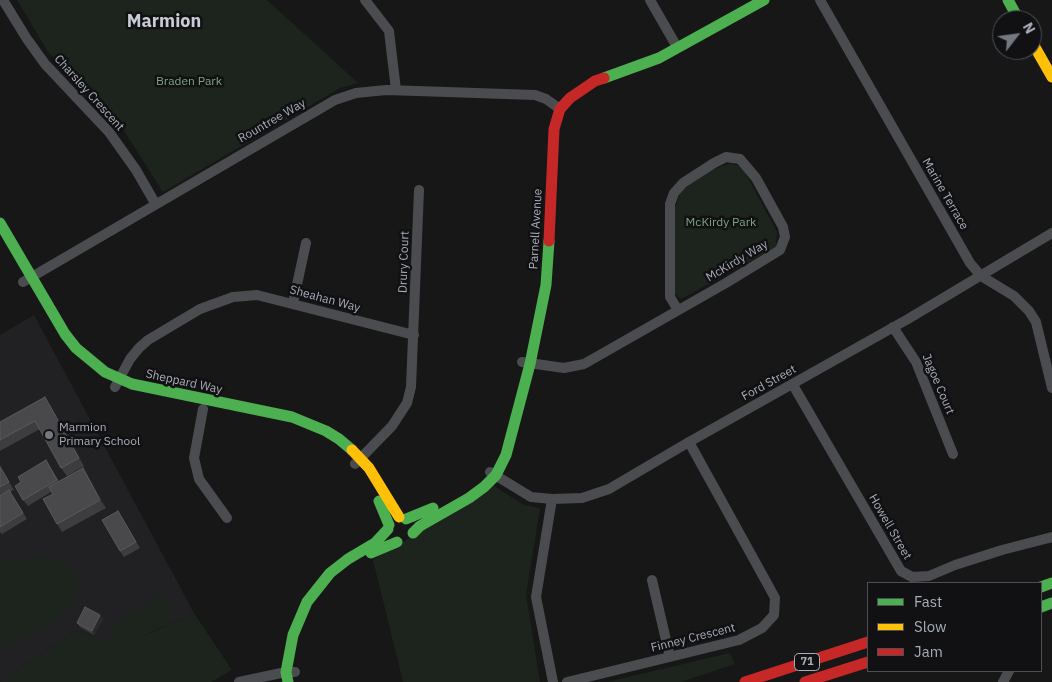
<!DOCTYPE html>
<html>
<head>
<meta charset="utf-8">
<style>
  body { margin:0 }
  #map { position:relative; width:1052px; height:682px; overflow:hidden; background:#171717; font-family:"IBM Plex Sans",sans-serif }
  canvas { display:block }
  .legend { position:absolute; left:867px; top:582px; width:175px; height:90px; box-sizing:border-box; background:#111113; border:1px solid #4d4f55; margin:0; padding:6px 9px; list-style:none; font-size:15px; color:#a8adb8 }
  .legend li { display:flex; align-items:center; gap:10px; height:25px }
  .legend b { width:25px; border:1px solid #4d4f55 }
  .north { position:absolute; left:992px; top:10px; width:50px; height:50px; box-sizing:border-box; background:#111113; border:1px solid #4d4f55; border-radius:50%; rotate:60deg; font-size:14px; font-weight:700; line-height:20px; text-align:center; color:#a8adb8 }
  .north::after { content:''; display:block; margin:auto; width:18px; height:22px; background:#757880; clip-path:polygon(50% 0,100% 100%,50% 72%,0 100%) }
</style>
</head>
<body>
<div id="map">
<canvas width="1052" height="682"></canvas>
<ul class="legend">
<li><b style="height:6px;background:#4caf50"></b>Fast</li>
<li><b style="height:6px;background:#ffc107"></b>Slow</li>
<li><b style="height:6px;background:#c62828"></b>Jam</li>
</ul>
<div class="north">N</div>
</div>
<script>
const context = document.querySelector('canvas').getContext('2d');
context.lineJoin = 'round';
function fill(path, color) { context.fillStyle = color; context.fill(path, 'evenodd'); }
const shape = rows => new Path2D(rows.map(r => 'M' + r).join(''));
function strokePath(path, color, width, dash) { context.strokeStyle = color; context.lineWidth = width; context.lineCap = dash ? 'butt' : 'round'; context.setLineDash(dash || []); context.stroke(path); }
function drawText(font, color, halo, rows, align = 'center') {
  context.font = font + ' "IBM Plex Sans",sans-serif'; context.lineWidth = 5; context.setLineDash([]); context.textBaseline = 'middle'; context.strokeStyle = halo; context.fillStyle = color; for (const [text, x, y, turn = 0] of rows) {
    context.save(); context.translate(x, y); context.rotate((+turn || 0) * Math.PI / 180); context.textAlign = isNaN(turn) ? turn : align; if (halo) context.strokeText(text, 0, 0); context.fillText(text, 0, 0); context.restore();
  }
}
const built = shape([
  [34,315,194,613,134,640,114,629,110,643,76,631,0,682,0,335]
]);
const green = shape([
  [17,0,267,0,358,83,340,88,163,192,121,126,104,105,48,52],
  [731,163,742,167,777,232,776,247,681,299,675,294,675,208,680,192,712,170],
  [491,484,524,505,540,508,526,595,540,682,403,682,373,560,475,498],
  [38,557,56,558,68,566,77,579,77,594,68,610,48,627,0,647,0,563],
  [162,595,174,618,142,637,194,613,232,670,211,682,0,682,76,631,110,642,114,629,121,620],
  [730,653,735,664,681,682,607,682]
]);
const street = shape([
  [3,0,27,39,45,64,109,132,136,170,155,203],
  [365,0,389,31,396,90],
  [650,0,677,47],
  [820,0,970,263,981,276,1014,296,1029,311,1036,322,1052,388],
  [23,282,335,100,356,93,386,90,417,91,535,95,546,99,560,109],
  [293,303,306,243],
  [893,327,916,362,953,454],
  [522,362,564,368,584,364,726,283,780,250,785,237,783,227,756,178,740,159,726,157,714,163,683,183,674,193,670,204,670,297,678,310],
  [793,385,901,571,912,577,929,576,955,565,1002,550,1052,537],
  [115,387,130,359,139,348,148,340,200,309,233,297,257,295,414,335],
  [203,409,194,458,199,479,227,518],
  [355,464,392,426,407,403,411,387,419,190],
  [490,472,531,497,552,499,582,498,609,489,689,442,908,319,1052,233],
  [552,499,536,597,553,682],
  [652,580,670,657],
  [239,682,286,672,295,672],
  [567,682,739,640,762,628,774,615,775,598,768,585,689,442],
  [1003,682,1009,671]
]);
const fast = shape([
  [1008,0,1019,20],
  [604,78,659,58,764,0],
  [0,223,65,334,76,348,105,372,132,384,292,417,326,431,339,439,352,450],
  [379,501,389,525],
  [406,519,433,508],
  [413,533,420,526,469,498,484,487,496,475,506,455,530,364,546,285,549,241],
  [371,553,397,542],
  [1041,587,1052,583],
  [1041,607,1052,603],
  [288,682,286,672,293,635,307,602,330,573,348,559,375,543,388,529]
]);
const slow = shape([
  [1032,42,1052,77],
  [352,450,369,468,399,517]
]);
const jam = shape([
  [549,241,554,129,560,109,570,98,595,81,604,78],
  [745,682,868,642],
  [805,682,868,662]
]);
const wall = shape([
  [50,405,84,466,67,476,61,468,40,429,0,451,0,422],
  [46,460,59,481,83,468,88,476,106,508,62,532,57,524,53,494,51,492,28,506,23,500],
  [0,465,14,490,10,492,27,519,2,534,0,532],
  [118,511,140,548,124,557,120,551],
  [100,615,103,619,94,635,80,627,77,623]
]);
const shadedWall = shape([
  [45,397,50,405,84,466,79,458],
  [0,465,14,490,0,467],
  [83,468,88,476,106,508,100,500],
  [100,615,103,619,94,635,92,631]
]);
const building = shape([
  [45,397,79,458,61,468,35,421,0,440,0,422,45,397],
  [46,460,57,480,23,500,15,486,21,482,18,477,46,460],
  [0,467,9,482,0,487,0,467],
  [83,468,100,500,57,524,43,499,53,494,49,487,83,468],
  [9,490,23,513,0,527,0,496,9,490],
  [118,511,136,542,120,551,102,520,118,511],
  [85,607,100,615,92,631,77,623,85,607]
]);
const markers = [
  [49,435,5,"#757880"]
];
const shields = [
  [807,662,25]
];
const shieldNames = [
  ["71",807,662]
];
const parkNames = [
  ["Braden Park",189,82],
  ["McKirdy Park",721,223]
];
const streetNames = [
  ["Charsley Crescent",89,93,48],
  ["Rountree Way",272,121,-30],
  ["Marine Terrace",945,194,60],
  ["Parnell Avenue",536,229,-87],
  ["McKirdy Way",737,261,-31],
  ["Drury Court",404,262,-88],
  ["Sheahan Way",325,299,15],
  ["Sheppard Way",184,382,12],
  ["Ford Street",769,383,-29],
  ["Jagoe Court",938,384,67],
  ["Howell Street",890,527,60],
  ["Finney Crescent",693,638,-14]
];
const poiNames = [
  ["Marmion",59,428],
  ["Primary School",59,442]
];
const districtNames = [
  ["Marmion",164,22]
];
fill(built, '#212123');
fill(green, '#1d241e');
strokePath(street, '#4b4c50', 10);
strokePath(fast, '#4caf50', 11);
strokePath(slow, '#ffc107', 11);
strokePath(jam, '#c62828', 11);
fill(wall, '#3d3d3f');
fill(shadedWall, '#29292a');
fill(building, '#49494c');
strokePath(building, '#58595d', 1);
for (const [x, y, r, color] of markers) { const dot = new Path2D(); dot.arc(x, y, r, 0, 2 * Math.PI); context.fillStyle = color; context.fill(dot); strokePath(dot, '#111113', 2); }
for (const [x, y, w] of shields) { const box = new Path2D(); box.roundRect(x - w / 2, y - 8.5, w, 17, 4); context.fillStyle = '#111113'; context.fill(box); strokePath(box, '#a8adb8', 1); }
drawText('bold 11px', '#a8adb8', null, shieldNames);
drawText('12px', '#7fa381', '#111113', parkNames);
drawText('12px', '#a8adb8', '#111113', streetNames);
drawText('12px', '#a8adb8', '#111113', poiNames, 'left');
drawText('bold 18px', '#c9ccd4', '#111113', districtNames);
</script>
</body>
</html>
